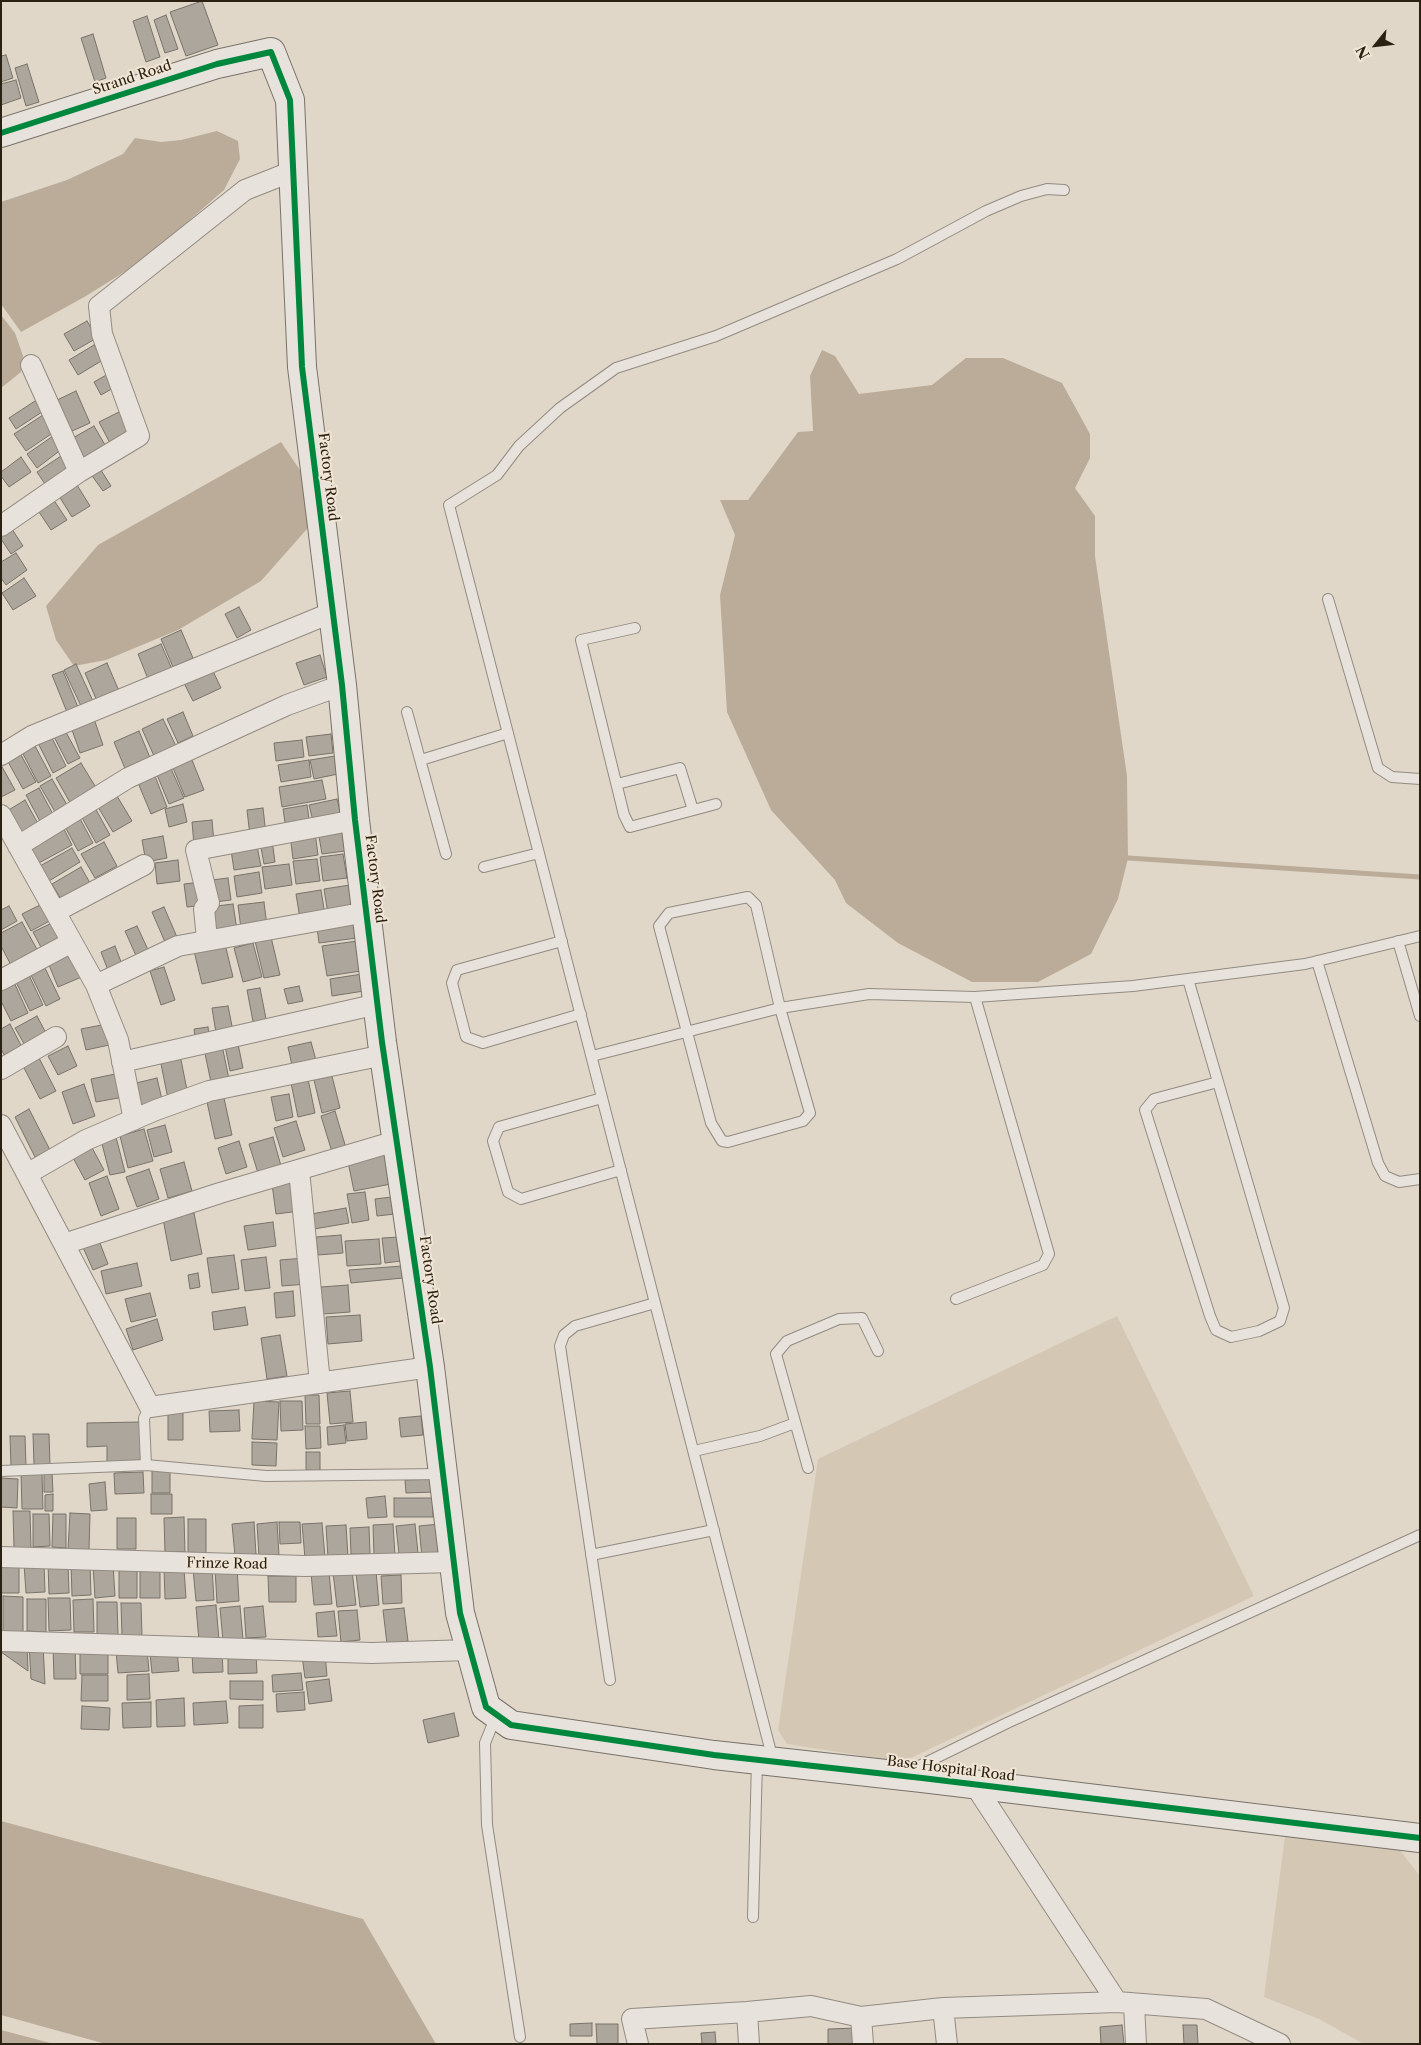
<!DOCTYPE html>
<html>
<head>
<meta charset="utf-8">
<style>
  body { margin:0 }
  #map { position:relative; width:1421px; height:2045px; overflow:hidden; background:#e0d7c9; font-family:"Libre Caslon Text",serif }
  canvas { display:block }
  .frame { position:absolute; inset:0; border:2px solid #2b2113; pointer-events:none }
  .north { position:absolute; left:1351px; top:20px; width:50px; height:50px; -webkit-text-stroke:4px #f1e6d5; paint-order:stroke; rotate:241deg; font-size:14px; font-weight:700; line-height:20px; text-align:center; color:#2b2113 }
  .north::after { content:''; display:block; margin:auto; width:18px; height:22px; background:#2b2113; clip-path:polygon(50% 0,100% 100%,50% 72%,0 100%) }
</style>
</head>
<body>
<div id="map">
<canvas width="1421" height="2045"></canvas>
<div class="frame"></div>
<div class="north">N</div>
</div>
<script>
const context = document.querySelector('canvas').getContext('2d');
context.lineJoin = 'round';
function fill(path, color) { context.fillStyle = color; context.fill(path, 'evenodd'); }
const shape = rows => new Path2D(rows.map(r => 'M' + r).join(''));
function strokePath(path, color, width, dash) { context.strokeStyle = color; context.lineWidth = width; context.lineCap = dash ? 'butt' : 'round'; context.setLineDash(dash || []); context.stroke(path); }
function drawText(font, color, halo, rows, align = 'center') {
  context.font = font + ' "Libre Caslon Text",serif'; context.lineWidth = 4; context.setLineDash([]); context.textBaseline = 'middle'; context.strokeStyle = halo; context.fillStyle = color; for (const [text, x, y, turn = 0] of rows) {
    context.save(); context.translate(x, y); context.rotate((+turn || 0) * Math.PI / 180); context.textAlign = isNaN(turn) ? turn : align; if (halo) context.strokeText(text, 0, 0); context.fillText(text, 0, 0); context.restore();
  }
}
const green = shape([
  [1117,1316,1254,1596,902,1762,787,1744,778,1730,818,1459],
  [1285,1836,1399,1849,1420,1876,1420,2044,1364,2044,1319,2019,1264,1997]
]);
const water = shape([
  [217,131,238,141,240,159,224,190,145,259,86,296,21,332,1,304,1,202,67,180,123,154,135,138,161,142,181,140],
  [1,315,15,333,23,356,21,372,1,388],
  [822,350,835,356,859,394,932,385,966,358,1003,358,1062,383,1090,434,1090,458,1075,488,1095,516,1095,556,1127,776,1128,858,1118,899,1091,954,1038,982,972,982,898,943,846,903,835,880,771,810,727,712,720,595,735,535,720,500,748,500,798,432,813,431,810,376],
  [281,442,308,482,307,529,261,581,178,630,106,660,74,666,56,640,46,606,98,545],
  [1,1821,363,1919,436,2044,106,2044,1,2015],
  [1,2030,54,2044,1,2044]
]);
const stream = shape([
  [1128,858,1420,877]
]);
const building = shape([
  [202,1,218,45,186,56,170,12,202,1],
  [166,15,178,49,165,53,154,20,166,15],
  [147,16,160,57,146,62,133,21,147,16],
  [93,34,106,78,95,82,81,38,93,34],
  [6,55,13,78,1,82,1,56,6,55],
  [27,64,39,102,26,106,15,68,27,64],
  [16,80,21,98,1,105,1,84,16,80],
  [87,321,97,338,74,351,64,334,87,321],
  [94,345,103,360,78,375,69,360,94,345],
  [108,374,115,387,101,395,94,382,108,374],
  [76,391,90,423,70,432,55,401,76,391],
  [38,399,45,410,16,429,9,418,38,399],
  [121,411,132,434,111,445,99,422,121,411],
  [46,413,57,430,26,451,14,434,46,413],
  [94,426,108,450,84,463,71,439,94,426],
  [53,436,62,449,37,468,27,454,53,436],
  [64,454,73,468,47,487,37,472,64,454],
  [21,457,31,472,9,487,1,476,1,472,21,457],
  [99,467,111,486,103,491,90,473,99,467],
  [77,485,90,506,72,517,59,496,77,485],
  [53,499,67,520,51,530,37,509,53,499],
  [10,526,23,546,11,554,1,539,1,532,10,526],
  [16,553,27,570,6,585,1,578,1,562,16,553],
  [24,578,36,596,13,610,2,593,24,578],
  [239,607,251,630,237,638,225,614,239,607],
  [181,630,193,658,173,667,161,639,181,630],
  [161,644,172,669,148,679,138,654,161,644],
  [320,655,327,677,304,685,296,663,320,655],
  [107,663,119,691,97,701,85,673,107,663],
  [76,664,93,701,81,706,64,670,76,664],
  [211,667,221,688,193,701,183,681,211,667],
  [63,671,78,707,67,712,52,675,63,671],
  [183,712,193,736,178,743,167,719,183,712],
  [93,716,103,745,80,753,70,724,93,716],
  [163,719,176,746,154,756,142,729,163,719],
  [62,725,80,758,68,764,51,731,62,725],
  [139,731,151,760,126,771,114,742,139,731],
  [50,734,66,766,53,773,37,741,50,734],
  [331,734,333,753,309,756,306,737,331,734],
  [302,740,304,757,276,761,274,743,302,740],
  [35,746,51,776,38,783,22,752,35,746],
  [20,753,36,782,23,789,7,760,20,753],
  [190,755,204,790,185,797,171,763,190,755],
  [335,756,338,774,314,779,310,760,335,756],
  [309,760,311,777,281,782,278,765,309,760],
  [81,763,98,791,72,806,56,778,81,763],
  [169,764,184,798,169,804,155,770,169,764],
  [1,765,15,790,1,797,1,765],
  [153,771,167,807,151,814,136,778,153,771],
  [52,779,70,810,58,817,40,786,52,779],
  [322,780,326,799,282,807,279,787,322,780],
  [39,788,55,818,42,825,26,795,39,788],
  [114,791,132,821,113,832,95,802,114,791],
  [337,799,342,819,314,825,309,805,337,799],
  [25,800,41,829,23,839,7,811,25,800],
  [183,804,187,822,169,827,165,809,183,804],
  [307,805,310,825,286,829,283,809,307,805],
  [94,806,110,835,96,843,80,814,94,806],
  [263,808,266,834,250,836,247,810,263,808],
  [78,815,93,843,78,851,63,823,78,815],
  [212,820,214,843,194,845,192,822,212,820],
  [342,828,345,851,322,854,318,831,342,828],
  [64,829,72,845,37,864,29,848,64,829],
  [315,832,318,855,293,859,290,835,315,832],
  [163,836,167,858,146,862,142,840,163,836],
  [272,840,275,862,264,864,260,842,272,840],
  [104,842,117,866,95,878,81,854,104,842],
  [257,846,261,866,234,870,231,850,257,846],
  [72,848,80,862,49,881,40,866,72,848],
  [343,854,347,878,323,881,320,857,343,854],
  [317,859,320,881,296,884,293,861,317,859],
  [178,860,180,881,157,884,155,863,178,860],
  [289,864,292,885,265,889,262,867,289,864],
  [81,867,90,883,61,899,52,884,81,867],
  [259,872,262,893,237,897,234,876,259,872],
  [228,878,231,900,215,902,212,880,228,878],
  [202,882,205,905,187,907,184,884,202,882],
  [350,885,354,910,328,914,324,889,350,885],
  [321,890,325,915,300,919,296,894,321,890],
  [46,902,55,918,31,931,22,914,46,902],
  [264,902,267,926,241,929,238,905,264,902],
  [233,904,237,930,211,933,208,907,233,904],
  [9,906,17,921,1,930,1,910,9,906],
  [164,907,180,944,168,949,152,912,164,907],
  [56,921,65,939,43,951,33,932,56,921],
  [22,922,39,953,12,967,1,946,1,933,22,922],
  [355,923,357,938,319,943,317,927,355,923],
  [137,926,150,954,138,960,125,931,137,926],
  [271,937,280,975,264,978,255,941,271,937],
  [357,941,361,971,327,976,322,946,357,941],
  [253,943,262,977,243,982,234,948,253,943],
  [225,944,233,977,202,984,194,951,225,944],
  [115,946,123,967,109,973,101,952,115,946],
  [73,949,84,976,58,987,47,960,73,949],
  [43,964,60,999,46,1006,29,971,43,964],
  [164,967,175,1000,161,1005,150,971,164,967],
  [28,973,43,1005,30,1011,15,980,28,973],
  [362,974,364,991,332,996,330,979,362,974],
  [13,980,28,1013,11,1021,1,1001,1,985,13,980],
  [299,986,303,1001,288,1004,284,989,299,986],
  [260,988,268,1029,255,1032,247,990,260,988],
  [228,1006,234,1036,217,1039,212,1008,228,1006],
  [37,1016,47,1035,26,1047,15,1028,37,1016],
  [10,1024,23,1049,6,1058,1,1049,1,1029,10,1024],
  [107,1024,114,1044,86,1050,81,1029,107,1024],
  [208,1027,210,1043,196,1045,194,1029,208,1027],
  [311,1042,317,1064,293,1070,288,1047,311,1042],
  [238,1044,243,1068,230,1071,225,1046,238,1044],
  [222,1045,230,1084,212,1087,204,1049,222,1045],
  [68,1046,77,1066,58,1075,48,1056,68,1046],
  [180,1055,188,1095,168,1099,160,1059,180,1055],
  [39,1058,56,1091,40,1099,23,1066,39,1058],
  [120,1073,124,1097,96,1102,91,1079,120,1073],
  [332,1076,340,1108,322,1113,314,1080,332,1076],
  [157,1078,163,1104,138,1110,132,1084,157,1078],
  [308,1079,315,1113,298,1117,291,1083,308,1079],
  [84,1084,95,1116,73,1124,62,1092,84,1084],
  [289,1094,293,1117,276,1121,271,1097,289,1094],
  [224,1098,232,1135,215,1139,207,1102,224,1098],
  [29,1109,50,1150,35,1157,15,1117,29,1109],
  [335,1111,346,1148,332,1152,321,1116,335,1111],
  [296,1121,305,1150,283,1157,274,1128,296,1121],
  [165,1125,172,1152,154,1157,147,1130,165,1125],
  [144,1129,153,1161,128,1168,120,1136,144,1129],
  [116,1137,125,1172,110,1175,101,1140,116,1137],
  [273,1137,281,1166,258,1173,249,1144,273,1137],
  [239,1141,247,1167,226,1174,218,1148,239,1141],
  [90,1144,104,1170,85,1180,71,1154,90,1144],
  [385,1155,391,1184,354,1191,348,1162,385,1155],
  [184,1162,192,1191,168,1198,160,1169,184,1162],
  [149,1169,159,1199,137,1207,126,1177,149,1169],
  [107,1176,119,1209,101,1216,89,1183,107,1176],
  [295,1181,300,1211,276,1214,272,1184,295,1181],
  [365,1192,369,1220,352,1223,347,1194,365,1192],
  [392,1197,395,1214,377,1216,375,1199,392,1197],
  [346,1208,349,1223,314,1229,311,1214,346,1208],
  [194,1213,202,1254,171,1261,163,1219,194,1213],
  [273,1222,276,1246,248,1250,244,1226,273,1222],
  [341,1235,343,1253,318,1255,316,1237,341,1235],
  [399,1237,401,1261,385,1263,382,1238,399,1237],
  [98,1238,108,1264,93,1270,82,1245,98,1238],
  [379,1239,381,1264,347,1266,345,1241,379,1239],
  [234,1255,239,1289,212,1293,207,1258,234,1255],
  [266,1257,270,1288,245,1291,241,1260,266,1257],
  [305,1258,307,1284,282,1286,280,1260,305,1258],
  [137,1263,142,1286,106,1294,101,1271,137,1263],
  [402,1266,403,1278,351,1283,349,1270,402,1266],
  [198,1273,200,1287,190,1289,188,1275,198,1273],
  [348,1285,350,1312,323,1314,321,1287,348,1285],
  [293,1291,295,1316,276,1318,274,1293,293,1291],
  [150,1293,156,1316,131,1322,125,1299,150,1293],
  [245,1307,248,1325,214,1330,212,1312,245,1307],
  [360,1315,362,1341,328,1344,326,1317,360,1315],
  [157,1319,163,1340,133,1350,126,1329,157,1319],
  [280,1335,287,1376,267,1379,261,1338,280,1335],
  [350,1391,353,1422,330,1424,327,1393,350,1391],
  [305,1395,319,1395,320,1424,306,1424,305,1395],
  [254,1401,279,1402,277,1440,252,1439,254,1401],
  [280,1401,302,1401,303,1430,281,1431,280,1401],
  [239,1410,240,1431,210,1432,209,1411,239,1410],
  [168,1412,183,1412,183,1440,168,1440,168,1412],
  [421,1416,423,1435,401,1437,399,1418,421,1416],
  [141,1422,142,1462,107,1462,107,1446,87,1447,87,1423,141,1422],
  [366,1422,367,1439,347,1441,345,1424,366,1422],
  [344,1425,346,1443,328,1445,327,1427,344,1425],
  [305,1426,320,1426,321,1448,306,1449,305,1426],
  [33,1434,49,1434,50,1465,34,1465,33,1434],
  [10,1436,25,1436,26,1467,11,1467,10,1436],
  [252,1442,277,1443,276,1466,252,1465,252,1442],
  [306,1452,320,1452,320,1471,306,1470,306,1452],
  [152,1469,170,1469,170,1493,152,1493,152,1469],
  [44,1472,52,1472,53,1492,44,1492,44,1472],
  [143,1472,144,1493,115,1494,114,1473,143,1472],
  [21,1473,42,1473,43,1509,22,1509,21,1473],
  [1,1478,18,1479,17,1508,1,1507,1,1478],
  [434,1479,434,1492,406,1493,405,1480,434,1479],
  [105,1482,107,1510,91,1511,89,1484,105,1482],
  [53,1494,53,1511,45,1511,45,1495,53,1494],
  [151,1494,172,1494,172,1514,151,1514,151,1494],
  [385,1496,387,1517,368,1518,366,1498,385,1496],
  [394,1498,433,1498,433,1517,394,1517,394,1498],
  [13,1511,30,1511,31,1548,14,1548,13,1511],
  [70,1513,90,1514,89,1550,68,1549,70,1513],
  [33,1514,49,1514,50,1546,33,1547,33,1514],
  [53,1514,66,1514,66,1548,52,1547,53,1514],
  [184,1517,185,1552,165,1552,164,1518,184,1517],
  [117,1518,136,1518,136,1549,117,1549,117,1518],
  [188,1519,206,1519,206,1555,188,1555,188,1519],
  [254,1522,256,1554,235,1556,232,1524,254,1522],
  [277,1522,279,1555,259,1557,257,1524,277,1522],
  [279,1522,300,1522,301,1543,280,1544,279,1522],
  [322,1523,325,1557,305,1558,302,1524,322,1523],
  [393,1524,395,1555,374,1556,373,1525,393,1524],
  [415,1524,418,1553,399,1554,396,1526,415,1524],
  [440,1524,443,1556,422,1558,419,1526,440,1524],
  [346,1525,348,1557,328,1558,326,1526,346,1525],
  [369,1527,370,1554,351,1554,350,1528,369,1527],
  [1,1561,19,1561,19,1593,1,1593,1,1561],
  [44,1563,45,1592,26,1593,24,1564,44,1563],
  [90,1563,91,1595,72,1596,71,1564,90,1563],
  [48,1564,68,1564,69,1593,49,1594,48,1564],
  [113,1564,115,1596,95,1598,93,1565,113,1564],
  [140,1566,160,1567,160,1598,140,1598,140,1566],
  [237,1567,239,1601,217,1603,215,1569,237,1567],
  [119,1568,137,1568,137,1598,119,1598,119,1568],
  [212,1568,214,1600,196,1601,193,1569,212,1568],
  [164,1569,184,1569,186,1598,165,1599,164,1569],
  [352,1570,356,1605,337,1607,333,1572,352,1570],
  [376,1571,379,1605,360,1607,356,1573,376,1571],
  [329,1572,332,1604,314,1605,311,1573,329,1572],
  [401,1575,402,1603,383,1604,381,1576,401,1575],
  [268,1576,296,1576,296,1602,269,1602,268,1576],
  [3,1596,23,1597,23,1632,3,1632,3,1596],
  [48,1598,70,1598,71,1630,49,1631,48,1598],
  [27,1599,46,1599,46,1632,27,1631,27,1599],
  [93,1599,94,1632,74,1632,73,1600,93,1599],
  [97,1602,117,1602,118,1635,97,1634,97,1602],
  [121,1603,141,1603,142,1636,122,1637,121,1603],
  [216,1605,219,1640,199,1641,196,1607,216,1605],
  [240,1606,243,1639,223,1641,220,1608,240,1606],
  [263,1606,266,1637,246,1638,244,1608,263,1606],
  [404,1608,408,1641,387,1644,383,1610,404,1608],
  [357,1610,360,1640,341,1642,338,1611,357,1610],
  [334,1611,337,1636,318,1637,316,1613,334,1611],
  [1,1643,27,1644,28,1671,1,1652,1,1643],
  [43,1644,45,1684,31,1679,29,1645,43,1644],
  [53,1646,75,1646,76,1679,54,1679,53,1646],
  [147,1649,149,1671,118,1673,116,1651,147,1649],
  [80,1650,108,1650,108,1674,80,1674,80,1650],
  [177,1651,179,1671,152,1673,150,1654,177,1651],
  [222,1651,223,1672,193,1673,192,1652,222,1651],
  [325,1653,327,1676,305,1678,302,1656,325,1653],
  [256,1654,257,1673,228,1674,228,1655,256,1654],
  [301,1673,303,1690,273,1692,272,1675,301,1673],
  [149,1674,150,1699,127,1700,127,1675,149,1674],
  [82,1675,108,1675,108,1701,81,1701,82,1675],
  [329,1679,332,1701,309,1704,306,1682,329,1679],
  [230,1681,263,1681,263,1700,230,1699,230,1681],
  [304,1692,305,1710,277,1712,276,1694,304,1692],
  [184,1698,185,1726,157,1727,156,1700,184,1698],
  [226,1701,228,1723,194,1725,193,1703,226,1701],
  [151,1702,151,1727,123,1728,122,1703,151,1702],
  [263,1705,263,1728,239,1728,239,1706,263,1705],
  [82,1706,110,1708,109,1730,81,1729,82,1706],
  [454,1713,459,1736,428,1743,423,1720,454,1713],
  [592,2023,592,2036,570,2036,570,2024,592,2023],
  [596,2024,618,2024,618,2044,597,2044,596,2024],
  [1122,2025,1124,2044,1101,2044,1100,2027,1122,2025],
  [1183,2025,1197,2025,1198,2044,1184,2044,1183,2025],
  [858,2028,858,2044,828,2044,828,2029,858,2028],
  [715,2032,716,2044,702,2044,701,2033,715,2032]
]);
const lane = shape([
  [1328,599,1378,768,1392,777,1420,779],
  [635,628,581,640,624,815,630,827,716,804],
  [407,712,446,854],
  [421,760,508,733],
  [617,784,680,768,693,810],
  [484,867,539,853],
  [748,897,756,905,780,1008,810,1113,803,1121,728,1142,722,1141,711,1123,659,926,669,913,748,897],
  [562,941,457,970,452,983,466,1037,483,1043,581,1014],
  [1398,941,1420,1016],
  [1317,961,1378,1163,1385,1176,1399,1182,1420,1179],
  [1188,979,1284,1308,1280,1321,1259,1331,1231,1337,1216,1330,1210,1316,1145,1110,1154,1099,1218,1082],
  [592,1056,780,1008,869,994,975,997,1133,986,1305,964,1420,936],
  [602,1098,499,1127,493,1141,508,1192,521,1199,621,1170],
  [956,1299,1043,1265,1049,1254,975,997],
  [694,1451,760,1436,795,1423],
  [146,1465,144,1418,150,1407],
  [808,1468,776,1354,787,1341,839,1319,862,1318,878,1351],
  [1,1471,146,1465,266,1476,442,1474],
  [591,1555,714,1530],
  [610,1680,560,1346,564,1335,575,1326,655,1303],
  [496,1716,485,1743,487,1825,520,2037],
  [773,1760,449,505,497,475,519,446,560,408,616,368,716,336,897,259,986,211,1021,196,1047,189,1064,190],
  [911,1770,1007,1723,1420,1535],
  [753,1917,757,1761]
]);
const street = shape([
  [31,365,79,472],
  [1,526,79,472,139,436,102,334,99,306,245,190,293,171],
  [1,755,32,736,333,612],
  [1,815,96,985,118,1040,134,1120],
  [18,846,128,778,287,705,342,685],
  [55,912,144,865],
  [207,939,204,909,209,903,196,850,355,820],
  [1,980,72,942],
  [96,985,178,946,367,912],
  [122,1062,378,1004],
  [1,1069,56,1037],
  [1,1125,150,1407,430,1367],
  [299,1170,320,1383],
  [27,1174,86,1140,156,1110,209,1091,384,1055],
  [64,1244,220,1193,396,1141],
  [1,1557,305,1566,454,1562],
  [1,1641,372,1653,470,1650],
  [1117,2002,1206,2009,1280,2044],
  [1134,2004,1136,2044],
  [747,2012,749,2044],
  [861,2017,863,2044],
  [638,2044,632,2019,747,2012,811,2006,861,2017,943,2008],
  [947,2044,943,2008,1117,2002,974,1784]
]);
const secondary = shape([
  [1,133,217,64,271,52,290,100,302,367,342,685,355,820,382,1042,430,1367,460,1613,486,1707,511,1725,714,1755,922,1778,1420,1838]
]);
const cycleway = shape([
  [1,133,217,64,271,52,290,100,302,367,342,685,355,820,382,1042,430,1367,460,1613,486,1707,511,1725,714,1755,922,1778,1420,1838]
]);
const streetNames = [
  ["Strand Road",132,78,-18],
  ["Factory Road",328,477,83],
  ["Factory Road",375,879,83],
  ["Factory Road",430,1280,82],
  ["Frinze Road",227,1564,1],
  ["Base Hospital Road",951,1769,7]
];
fill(green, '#d4c7b4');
fill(water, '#baac99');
strokePath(stream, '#baac99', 5);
fill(building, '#ada69c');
strokePath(building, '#787269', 1);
strokePath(lane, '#928b82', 12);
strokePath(street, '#928b82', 22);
strokePath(secondary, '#787269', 30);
strokePath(lane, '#e7e2db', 10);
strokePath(street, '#e7e2db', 20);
strokePath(secondary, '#e7e2db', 28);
strokePath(cycleway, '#00873e', 6);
drawText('14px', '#2b2113', '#f1e6d5', streetNames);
</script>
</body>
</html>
